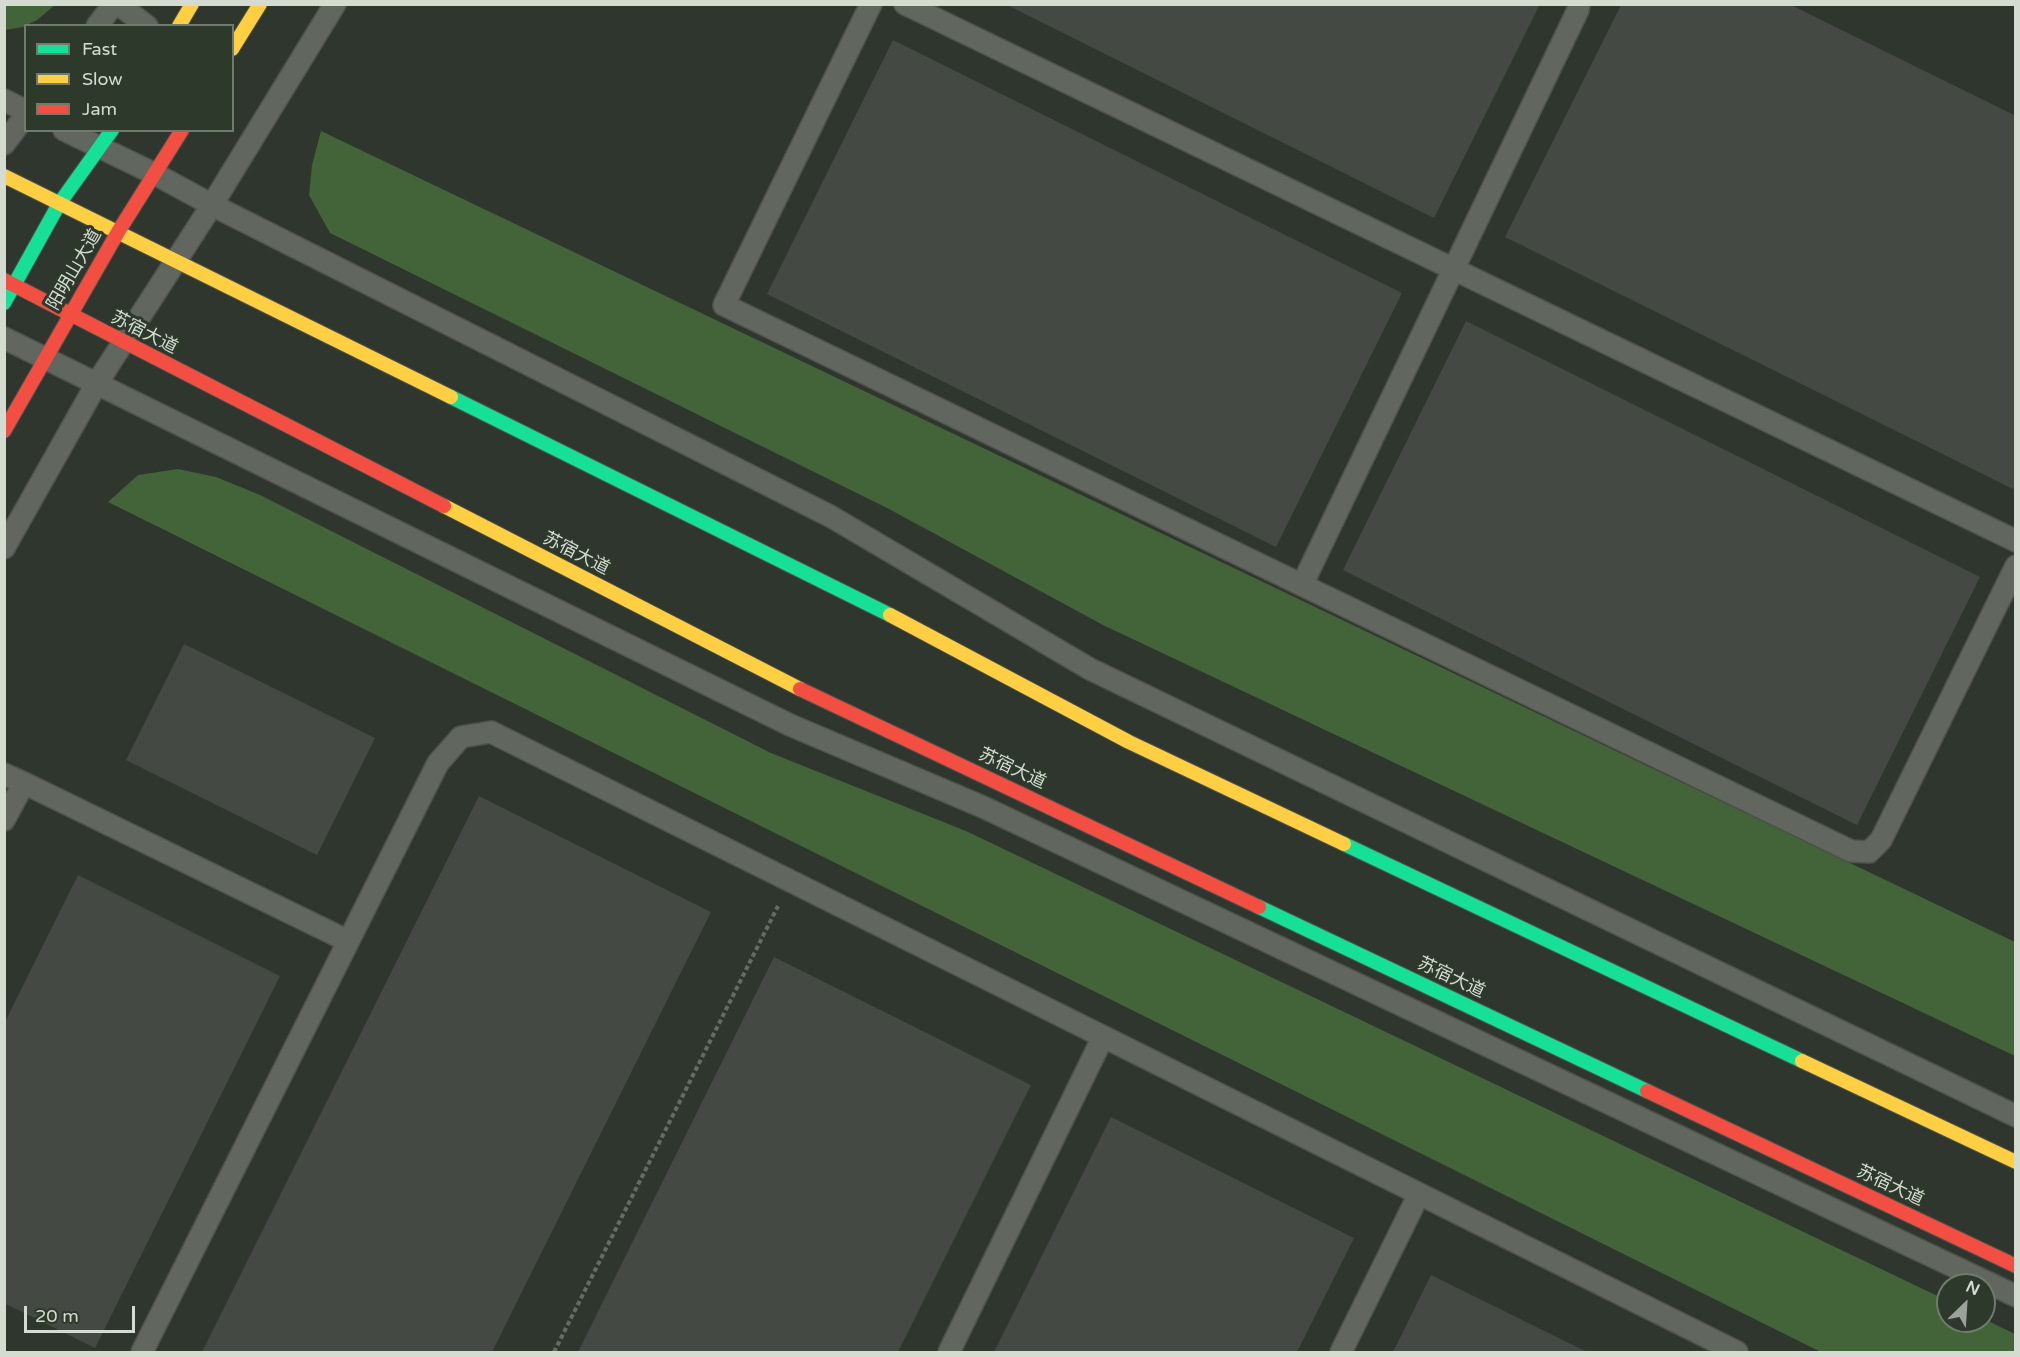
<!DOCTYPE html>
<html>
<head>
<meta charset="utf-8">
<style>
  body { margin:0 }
  #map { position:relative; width:2020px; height:1357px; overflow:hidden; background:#2f362e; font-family:"Varela Round",sans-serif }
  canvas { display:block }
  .frame { position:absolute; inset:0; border:6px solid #d4dcd2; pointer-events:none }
  .legend { position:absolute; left:24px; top:24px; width:210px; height:108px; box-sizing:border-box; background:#2d392a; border:2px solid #707a6d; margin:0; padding:8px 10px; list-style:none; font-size:18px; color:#d4dcd2 }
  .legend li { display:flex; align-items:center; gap:12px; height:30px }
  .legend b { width:30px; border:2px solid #707a6d }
  .north { position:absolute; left:1936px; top:1273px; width:60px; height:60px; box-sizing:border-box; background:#2d392a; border:2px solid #707a6d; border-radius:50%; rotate:25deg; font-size:16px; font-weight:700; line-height:24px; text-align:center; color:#d4dcd2 }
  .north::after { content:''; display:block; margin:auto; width:21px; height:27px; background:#9aa299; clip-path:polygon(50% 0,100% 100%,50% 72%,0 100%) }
  .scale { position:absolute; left:24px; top:1306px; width:111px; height:27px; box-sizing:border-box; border:3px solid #d4dcd2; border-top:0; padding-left:8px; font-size:18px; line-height:21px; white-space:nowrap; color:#d4dcd2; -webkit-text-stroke:4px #2d392a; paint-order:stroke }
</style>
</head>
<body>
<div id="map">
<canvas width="2020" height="1357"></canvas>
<div class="frame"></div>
<ul class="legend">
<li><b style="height:8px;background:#16e098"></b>Fast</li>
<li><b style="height:8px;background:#ffcf43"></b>Slow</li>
<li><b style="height:8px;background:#f24e42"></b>Jam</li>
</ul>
<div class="north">N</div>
<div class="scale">20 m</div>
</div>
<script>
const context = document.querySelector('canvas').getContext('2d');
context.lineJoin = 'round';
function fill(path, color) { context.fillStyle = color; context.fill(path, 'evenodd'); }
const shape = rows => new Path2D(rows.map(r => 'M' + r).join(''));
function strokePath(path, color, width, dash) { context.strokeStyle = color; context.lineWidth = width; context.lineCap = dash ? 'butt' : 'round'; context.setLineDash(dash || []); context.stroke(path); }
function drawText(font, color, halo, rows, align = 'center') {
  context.font = font + ' "Varela Round","Noto Sans SC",sans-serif'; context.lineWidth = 6; context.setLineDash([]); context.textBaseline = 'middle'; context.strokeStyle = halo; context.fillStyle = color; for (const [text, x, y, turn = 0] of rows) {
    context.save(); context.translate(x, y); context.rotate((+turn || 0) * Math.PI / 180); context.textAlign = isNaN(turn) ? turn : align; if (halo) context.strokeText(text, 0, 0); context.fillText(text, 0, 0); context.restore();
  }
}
const green = shape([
  [4,5,5,4,55,5,37,20,23,27,5,30],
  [321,131,2015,942,2015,1056,1103,625,889,509,330,233,309,195,312,165],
  [178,469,216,477,260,495,771,753,966,831,1948,1301,1948,1321,1984,1321,1984,1319,2015,1334,2015,1352,1821,1352,108,502,138,475]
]);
const building = shape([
  [1005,4,1540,4,1434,218],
  [1621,5,1791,5,2016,116,2016,485,2013,489,1505,237],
  [893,40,1402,293,1276,547,767,294],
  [1466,321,1980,577,1857,825,1343,570],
  [184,644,375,738,317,855,126,760],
  [479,796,711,912,492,1352,202,1352],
  [78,875,280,976,95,1348,4,1303,4,1024],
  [774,957,1031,1085,898,1352,578,1352],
  [1111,1117,1354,1238,1297,1352,994,1352],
  [1431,1275,1587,1352,1393,1352]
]);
const path = shape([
  [554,1352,778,906]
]);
const lane = shape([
  [118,4,147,26],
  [871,4,724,305,1851,851,1869,852,1881,840,2016,566],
  [905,4,2016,541],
  [97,26,114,4],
  [4,100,26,111],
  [64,130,155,174,212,205,830,516,1090,669,2016,1116],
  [4,144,26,115],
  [4,338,790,725,983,807,2016,1296],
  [4,548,97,383,212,205,335,4],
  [1302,585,1578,10,1579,4],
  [4,774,24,783],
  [4,820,24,783,348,941],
  [142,1352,438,763,461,737,491,732,1737,1352],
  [949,1352,1103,1037],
  [1341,1352,1419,1194]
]);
const fast = shape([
  [4,303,59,204,112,130],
  [451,397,890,615],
  [1344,844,1802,1061],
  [1259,907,1647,1091]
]);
const slow = shape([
  [179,26,192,4],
  [232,49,260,4],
  [4,176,451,397],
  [444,506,800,689],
  [890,615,1129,742,1344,844],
  [1802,1061,2016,1162]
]);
const jam = shape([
  [4,280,444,506],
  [4,431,118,232,182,130],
  [800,689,1259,907],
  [1647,1091,2016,1266]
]);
const streetNames = [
  ["阳明山大道",75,270,-60],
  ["苏宿大道",144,333,27],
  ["苏宿大道",576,554,27],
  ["苏宿大道",1012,769,25],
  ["苏宿大道",1451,978,25],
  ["苏宿大道",1890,1186,25]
];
fill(green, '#436339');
fill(building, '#444a43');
strokePath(lane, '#4d524b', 24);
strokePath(fast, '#4d524b', 16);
strokePath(slow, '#4d524b', 16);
strokePath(jam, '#4d524b', 16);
strokePath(path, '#676b66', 4, [4.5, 3]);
strokePath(lane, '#61665f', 21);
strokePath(fast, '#16e098', 14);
strokePath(slow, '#ffcf43', 14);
strokePath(jam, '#f24e42', 14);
drawText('18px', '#d4dcd2', '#2d392a', streetNames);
</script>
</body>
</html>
